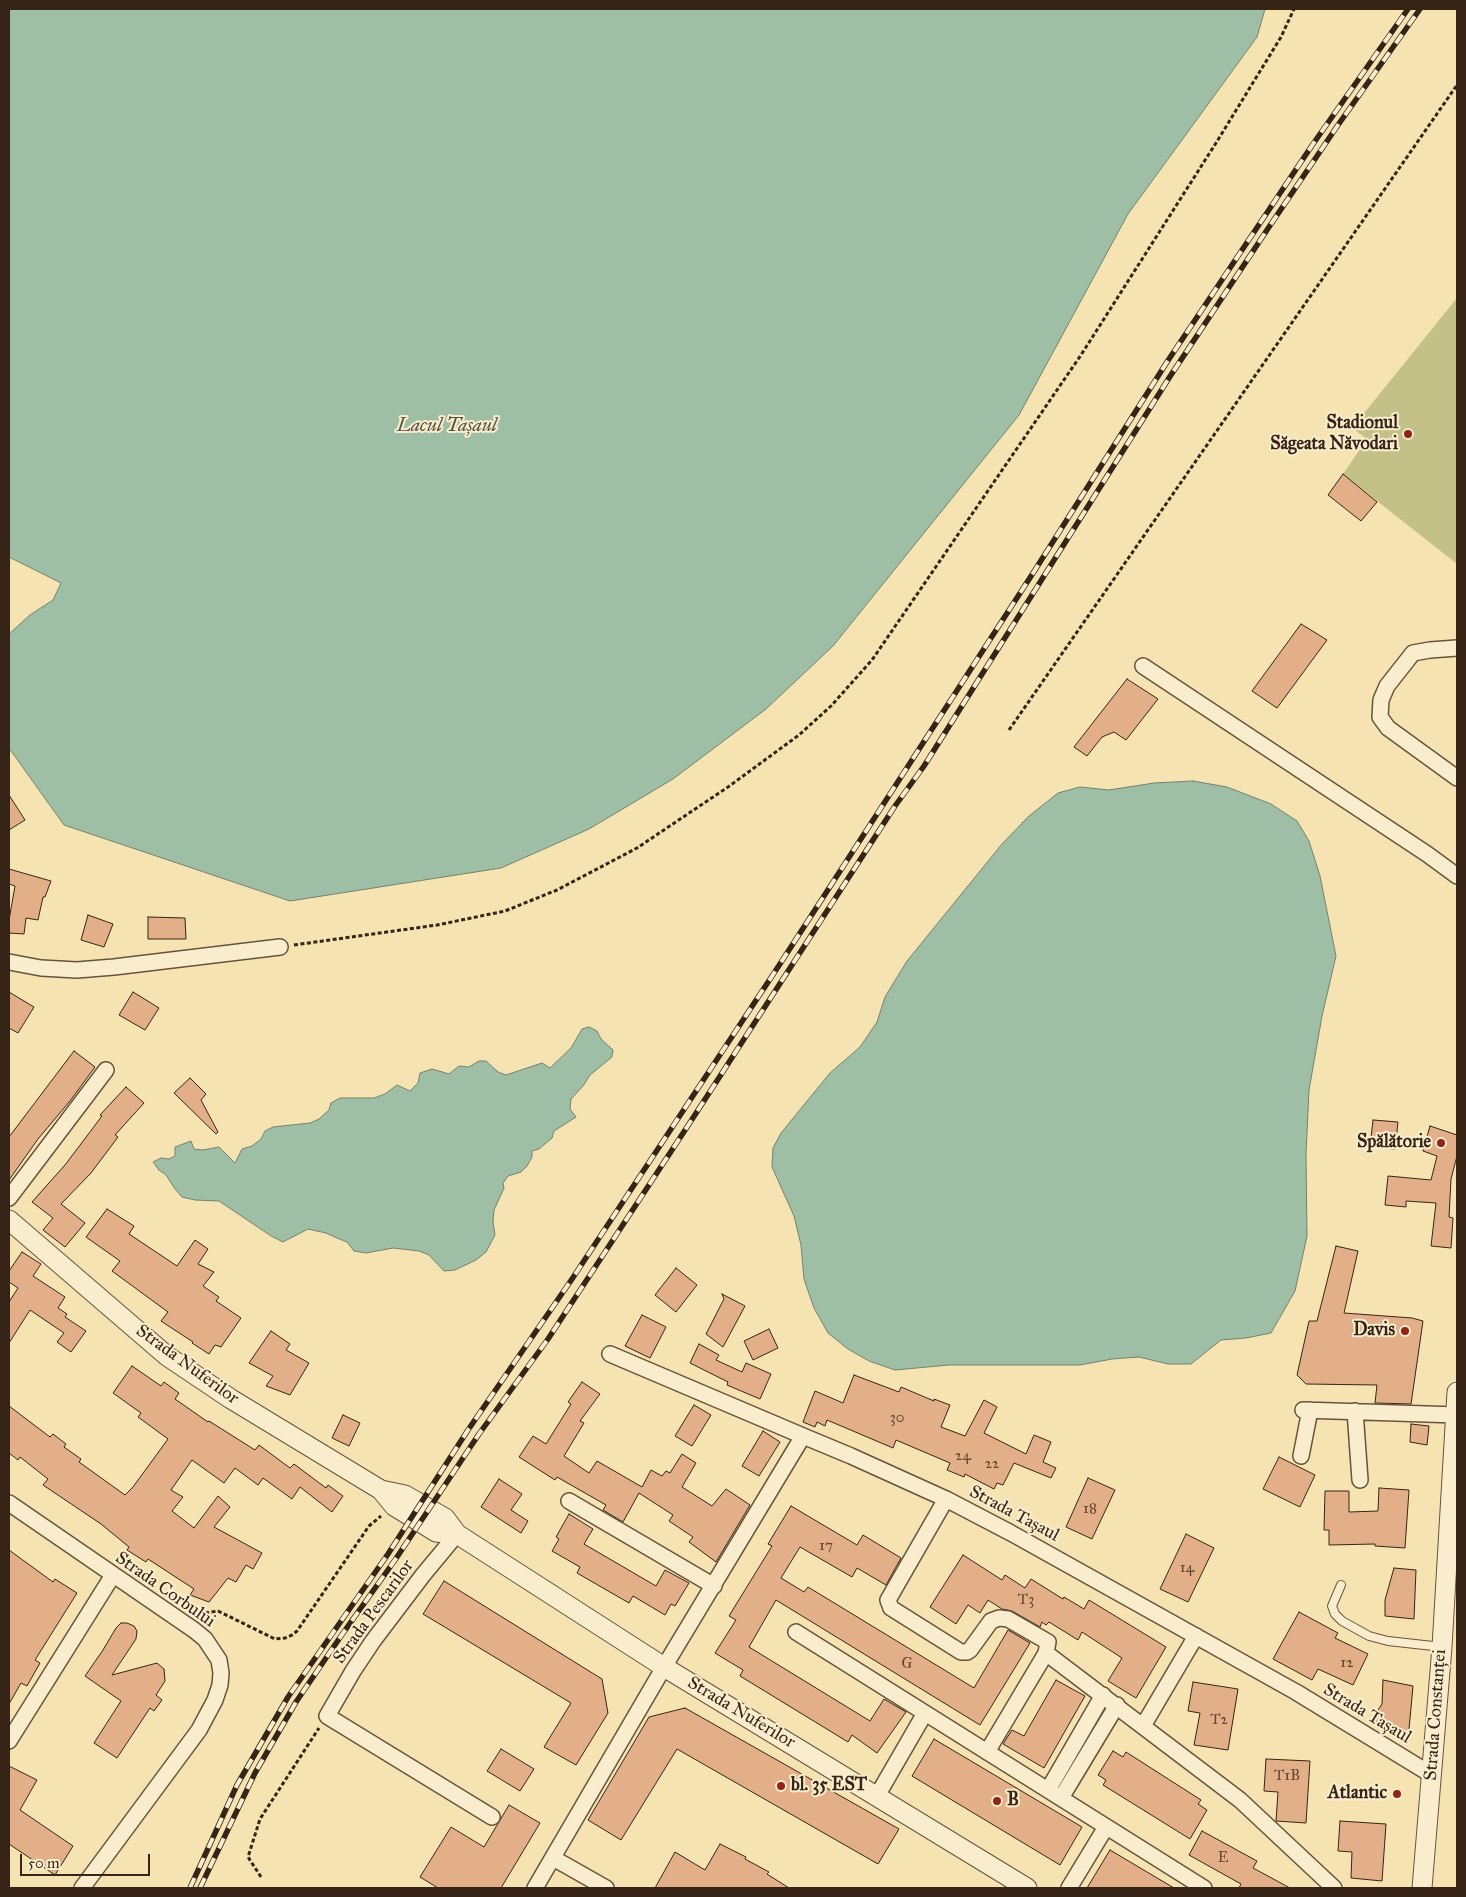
<!DOCTYPE html>
<html>
<head>
<meta charset="utf-8">
<style>
  body { margin:0 }
  #map { position:relative; width:1466px; height:1897px; overflow:hidden; background:#f6e3b2; font-family:"IM FELL Great Primer",serif }
  canvas { display:block }
  .frame { position:absolute; inset:0; border:10px solid #362417; pointer-events:none }
  .scale { position:absolute; left:20px; top:1854px; width:130px; height:22px; box-sizing:border-box; border:2px solid #362417; border-top:0; padding-left:6px; font-size:15px; line-height:18px; white-space:nowrap; color:#362417; -webkit-text-stroke:4px #f9edcd; paint-order:stroke }
</style>
</head>
<body>
<div id="map">
<canvas width="1466" height="1897"></canvas>
<div class="frame"></div>
<div class="scale">50 m</div>
</div>
<script>
const context = document.querySelector('canvas').getContext('2d');
context.lineJoin = 'round';
function fill(path, color) { context.fillStyle = color; context.fill(path, 'evenodd'); }
const shape = rows => new Path2D(rows.map(r => 'M' + r).join(''));
function strokePath(path, color, width, dash) { context.strokeStyle = color; context.lineWidth = width; context.lineCap = dash ? 'butt' : 'round'; context.setLineDash(dash || []); context.stroke(path); }
function drawText(font, color, halo, rows, align = 'center') {
  context.font = font + ' "IM FELL Great Primer",serif'; context.lineWidth = 4; context.setLineDash([]); context.textBaseline = 'middle'; context.strokeStyle = halo; context.fillStyle = color; for (const [text, x, y, turn = 0] of rows) {
    context.save(); context.translate(x, y); context.rotate((+turn || 0) * Math.PI / 180); context.textAlign = isNaN(turn) ? turn : align; if (halo) context.strokeText(text, 0, 0); context.fillText(text, 0, 0); context.restore();
  }
}
const green = shape([
  [1457,298,1457,564,1343,474,1367,439,1352,428]
]);
const water = shape([
  [9,9,1265,9,1257,37,1128,214,1019,415,833,646,766,709,673,779,589,829,501,868,290,901,64,825,9,748,9,634,30,615,53,600,61,583,9,557,9,9],
  [1193,781,1227,787,1271,804,1297,821,1309,841,1320,876,1336,956,1322,1016,1309,1090,1306,1154,1307,1236,1295,1291,1271,1333,1246,1338,1221,1340,1191,1364,1168,1364,1139,1357,1112,1359,1080,1365,949,1365,895,1370,869,1361,848,1349,828,1333,814,1308,804,1279,801,1245,794,1216,772,1167,773,1148,781,1133,830,1073,860,1047,877,1022,885,997,907,961,1002,844,1029,816,1058,793,1080,787,1109,790,1154,783,1193,781],
  [589,1027,597,1031,601,1039,613,1050,612,1057,590,1075,583,1086,571,1099,570,1109,576,1117,554,1131,552,1138,539,1149,532,1151,532,1157,527,1166,521,1172,508,1176,503,1183,504,1188,494,1210,493,1222,495,1235,486,1252,476,1260,455,1270,444,1271,429,1255,419,1251,393,1248,366,1253,354,1251,347,1242,337,1238,326,1233,308,1229,283,1242,271,1236,219,1201,195,1200,182,1197,175,1189,166,1175,159,1170,153,1162,161,1158,169,1159,175,1156,175,1147,191,1141,194,1149,203,1150,219,1147,235,1163,242,1149,252,1146,261,1139,265,1131,273,1127,310,1123,319,1119,329,1110,331,1103,340,1098,374,1098,385,1094,397,1085,410,1091,418,1083,420,1073,432,1069,449,1074,459,1066,469,1067,479,1061,486,1061,498,1072,506,1075,542,1063,550,1068,571,1048,582,1029,589,1027]
]);
const building = shape([
  [1343,474,1377,502,1361,521,1328,495,1343,474],
  [1301,624,1327,640,1277,708,1252,691,1301,624],
  [1127,679,1158,699,1126,740,1114,732,1102,737,1087,756,1074,747,1127,679],
  [9,795,25,820,9,830,9,795],
  [9,869,51,881,45,897,43,897,38,920,26,918,24,934,9,933,9,920,15,886,9,884,9,869],
  [88,915,113,924,104,947,81,940,88,915],
  [148,917,185,918,186,939,148,939,148,917],
  [9,992,34,1007,18,1033,9,1028,9,992],
  [133,992,159,1008,145,1030,119,1015,133,992],
  [74,1051,95,1067,70,1101,38,1139,9,1180,9,1137,74,1051],
  [190,1078,206,1094,201,1100,218,1132,216,1134,174,1093,190,1078],
  [126,1087,144,1103,115,1135,118,1137,91,1173,61,1204,85,1223,65,1247,43,1230,53,1218,32,1202,65,1165,102,1116,100,1115,126,1087],
  [1373,1120,1398,1122,1395,1149,1370,1147,1373,1120],
  [1430,1126,1457,1135,1457,1156,1451,1179,1449,1217,1453,1218,1451,1248,1431,1246,1436,1203,1406,1201,1406,1207,1385,1205,1388,1176,1431,1180,1437,1156,1423,1151,1430,1126],
  [107,1209,134,1226,129,1234,177,1266,195,1240,208,1249,198,1264,214,1272,203,1286,219,1297,216,1301,241,1318,221,1347,215,1345,209,1354,192,1343,193,1342,161,1321,168,1312,112,1271,120,1261,86,1237,107,1209],
  [1336,1246,1358,1251,1344,1313,1412,1318,1423,1321,1411,1404,1375,1403,1377,1385,1306,1384,1297,1375,1309,1321,1317,1321,1336,1246],
  [22,1252,41,1264,33,1276,65,1297,58,1308,67,1314,65,1317,86,1331,71,1352,57,1342,64,1333,30,1310,9,1343,9,1302,18,1288,9,1282,9,1271,22,1252],
  [676,1268,697,1285,676,1312,655,1295,676,1268],
  [722,1294,745,1306,723,1347,706,1334,724,1299,722,1294],
  [642,1315,666,1327,650,1358,625,1346,642,1315],
  [769,1329,778,1348,753,1360,744,1341,769,1329],
  [271,1331,290,1344,286,1350,309,1363,290,1395,266,1386,273,1376,249,1363,271,1331],
  [699,1344,719,1355,716,1360,742,1372,746,1363,771,1374,760,1399,727,1385,728,1382,690,1363,699,1344],
  [132,1366,161,1386,164,1382,179,1393,175,1399,208,1422,209,1421,255,1450,259,1445,290,1468,294,1464,326,1488,328,1485,343,1496,332,1512,300,1487,292,1499,263,1478,258,1485,235,1468,224,1483,192,1460,171,1490,183,1497,172,1511,194,1528,218,1496,230,1507,214,1527,262,1553,253,1569,246,1565,236,1582,228,1578,209,1602,190,1595,194,1589,148,1559,146,1562,127,1550,129,1547,101,1524,43,1485,48,1479,20,1457,18,1460,9,1453,9,1406,50,1437,53,1434,66,1444,64,1447,81,1459,79,1462,125,1495,133,1487,168,1439,138,1417,141,1413,113,1393,132,1366],
  [854,1375,899,1392,901,1387,934,1401,934,1399,950,1405,941,1427,965,1436,984,1400,997,1407,984,1433,1026,1454,1034,1435,1051,1442,1043,1462,1056,1468,1051,1478,1014,1463,1003,1485,997,1483,994,1489,965,1474,964,1477,947,1470,950,1463,896,1440,893,1448,827,1420,825,1426,817,1422,815,1427,803,1422,815,1391,843,1403,854,1375],
  [582,1382,600,1394,580,1421,584,1423,564,1456,589,1473,597,1461,642,1487,651,1470,662,1476,666,1471,670,1473,682,1454,696,1463,682,1487,712,1506,726,1489,750,1505,716,1562,689,1542,693,1537,669,1521,673,1515,639,1493,623,1522,603,1510,606,1505,557,1477,555,1480,519,1457,533,1436,546,1444,571,1404,568,1402,582,1382],
  [694,1405,711,1415,692,1446,675,1436,694,1405],
  [343,1415,360,1423,349,1446,332,1438,343,1415],
  [1411,1424,1429,1426,1427,1445,1410,1442,1411,1424],
  [763,1431,780,1442,759,1476,742,1466,763,1431],
  [1279,1457,1315,1475,1300,1507,1263,1489,1279,1457],
  [1088,1478,1115,1490,1092,1539,1066,1527,1088,1478],
  [499,1479,522,1494,511,1510,528,1521,521,1533,481,1507,499,1479],
  [1379,1488,1409,1490,1405,1548,1375,1546,1375,1544,1329,1545,1329,1530,1324,1530,1325,1491,1349,1491,1349,1512,1378,1511,1379,1488],
  [791,1506,857,1545,863,1535,901,1558,886,1585,857,1568,852,1577,800,1547,781,1578,804,1592,808,1587,974,1688,1008,1630,1030,1643,980,1725,776,1600,749,1647,870,1721,884,1699,906,1712,877,1753,852,1735,848,1742,740,1676,743,1670,715,1653,736,1620,729,1616,772,1546,768,1544,791,1506],
  [569,1514,593,1529,584,1544,656,1586,665,1570,689,1583,675,1606,671,1604,665,1615,633,1596,629,1603,577,1573,580,1567,552,1551,559,1539,556,1537,569,1514],
  [1186,1534,1214,1548,1188,1602,1160,1589,1186,1534],
  [9,1550,53,1582,55,1579,77,1593,35,1660,40,1663,27,1686,21,1683,9,1704,9,1550],
  [963,1555,1002,1580,1005,1575,1025,1588,1031,1579,1063,1599,1064,1597,1084,1609,1089,1600,1166,1647,1136,1698,1108,1681,1122,1658,1082,1632,1078,1640,1049,1622,1046,1625,1042,1622,1040,1627,1012,1611,1002,1609,988,1600,980,1613,968,1605,956,1624,930,1607,963,1555],
  [1394,1568,1416,1570,1414,1619,1385,1616,1385,1600,1394,1568],
  [444,1581,602,1679,608,1713,576,1765,544,1747,571,1703,423,1614,444,1581],
  [1299,1612,1338,1633,1335,1638,1368,1654,1353,1685,1318,1669,1312,1680,1273,1659,1299,1612],
  [121,1623,127,1623,134,1626,137,1631,136,1639,112,1675,157,1663,164,1669,165,1681,156,1695,162,1700,154,1711,150,1708,117,1758,94,1743,121,1701,85,1676,103,1650,116,1628,121,1623],
  [1056,1680,1085,1696,1044,1768,1003,1744,1012,1730,1024,1736,1056,1680],
  [1383,1680,1413,1686,1408,1740,1372,1719,1382,1704,1383,1680],
  [1193,1682,1238,1689,1228,1750,1194,1745,1200,1713,1188,1711,1193,1682],
  [685,1708,899,1829,878,1864,677,1749,621,1840,588,1820,649,1717,685,1708],
  [934,1739,1082,1827,1060,1865,912,1776,934,1739],
  [501,1749,534,1769,520,1791,487,1771,501,1749],
  [1113,1751,1123,1757,1126,1752,1201,1800,1198,1804,1207,1810,1190,1839,1103,1785,1106,1780,1098,1775,1113,1751],
  [1266,1759,1310,1761,1306,1823,1276,1821,1278,1792,1264,1791,1266,1759],
  [9,1766,37,1780,20,1810,73,1846,55,1875,9,1844,9,1766],
  [509,1805,540,1823,501,1888,438,1888,420,1877,451,1827,484,1847,509,1805],
  [1340,1821,1386,1824,1382,1881,1351,1878,1352,1852,1338,1851,1340,1821],
  [1202,1831,1257,1861,1253,1868,1290,1888,1239,1888,1241,1884,1189,1855,1202,1831],
  [720,1844,746,1857,745,1859,769,1872,767,1874,789,1888,655,1888,675,1852,705,1870,720,1844],
  [1110,1850,1174,1888,1087,1888,1110,1850]
]);
const path = shape([
  [1009,730,1457,85],
  [294,945,437,925,505,911,557,890,637,848,728,787,799,735,831,706,872,660,1081,355,1216,143,1281,37,1294,9],
  [201,1618,205,1613,218,1611,275,1639,285,1638,292,1635,297,1631,369,1526,381,1516],
  [261,1877,248,1857,260,1819,319,1728]
]);
const service = shape([
  [1341,1585,1332,1606,1335,1614,1342,1621,1369,1636,1388,1641,1442,1647]
]);
const minor = shape([
  [1457,648,1430,650,1413,653,1387,686,1381,700,1380,717,1388,728,1457,778],
  [1143,666,1427,854,1457,876],
  [9,962,41,968,77,970,114,967,280,947],
  [9,1198,106,1070],
  [610,1354,803,1436],
  [1303,1410,1457,1415],
  [1355,1411,1360,1480],
  [1301,1456,1310,1410],
  [946,1499,888,1600,891,1608,961,1652,967,1652,970,1650,991,1621,999,1618,1008,1619,1048,1642,1046,1653,987,1752],
  [569,1501,714,1586],
  [9,1503,194,1630,205,1639,219,1660,221,1673,220,1685,215,1700,199,1730,82,1888],
  [457,1534,423,1575,373,1641,353,1671,327,1716,492,1817],
  [796,1632,1204,1888],
  [1046,1653,1240,1800,1334,1888],
  [1143,1726,1196,1636],
  [9,1741,113,1575],
  [1048,1790,1103,1695],
  [877,1796,925,1713],
  [1061,1798,1117,1705],
  [553,1858,606,1888],
  [535,1888,664,1667,803,1436,851,1456,946,1499,1011,1533,1296,1692,1432,1775],
  [1069,1888,1106,1827]
]);
const tertiary = shape([
  [9,1220,167,1356,231,1399,381,1490,394,1506,436,1532,457,1534],
  [381,1490,405,1495,445,1518,457,1534,664,1667,1027,1888],
  [1422,1888,1442,1647,1457,1392]
]);
const rail = shape([
  [190,1888,237,1785,288,1697,388,1554,468,1430,572,1279,778,967,1035,570,1167,362,1313,144,1408,9],
  [200,1888,255,1773,296,1702,341,1636,395,1560,479,1434,548,1339,689,1124,895,806,924,766,1169,378,1267,230,1338,125,1420,9]
]);
const markers = [
  [1408,434,5,"#8f2418"],
  [1441,1143,5,"#8f2418"],
  [1405,1331,5,"#8f2418"],
  [781,1786,5,"#8f2418"],
  [1397,1794,5,"#8f2418"],
  [997,1801,5,"#8f2418"]
];
const numberNames = [
  ["30",897,1418],
  ["24",963,1456],
  ["22",992,1464],
  ["18",1090,1509],
  ["17",826,1546],
  ["14",1187,1568],
  ["T3",1026,1600],
  ["12",1347,1663],
  ["G",907,1664],
  ["T2",1219,1720],
  ["T1B",1287,1776],
  ["E",1223,1858]
];
const poiNames = [
  ["Stadionul",1398,424],
  ["Săgeata Năvodari",1398,445],
  ["Spălătorie",1431,1143],
  ["Davis",1395,1331],
  ["bl. 35 EST",791,1786,"left"],
  ["Atlantic",1387,1794],
  ["B",1007,1801,"left"]
];
const streetNames = [
  ["Strada Nuferilor",187,1365,36],
  ["Strada Tașaul",1014,1514,28],
  ["Strada Corbului",165,1590,35],
  ["Strada Pescarilor",374,1612,-54],
  ["Strada Nuferilor",741,1713,31],
  ["Strada Tașaul",1367,1714,31],
  ["Strada Constanței",1436,1715,-86]
];
const waterNames = [
  ["Lacul Tașaul",447,426]
];
fill(green, '#c3c187');
fill(water, '#9ebfa6');
strokePath(water, '#74816d', 1);
fill(building, '#e2af89');
strokePath(building, '#362417', 1);
strokePath(service, '#66543e', 10);
strokePath(minor, '#66543e', 18);
strokePath(tertiary, '#66543e', 21);
strokePath(path, '#362417', 3, [4, 2.5]);
strokePath(service, '#f9edcd', 8);
strokePath(minor, '#f9edcd', 15);
strokePath(tertiary, '#f9edcd', 19);
strokePath(rail, '#362417', 5.5);
strokePath(rail, '#f9edcd', 4, [11]);
for (const [x, y, r, color] of markers) { const dot = new Path2D(); dot.arc(x, y, r, 0, 2 * Math.PI); context.fillStyle = color; context.fill(dot); strokePath(dot, '#f9edcd', 2); }
drawText('15px', '#614734', null, numberNames);
drawText('bold 18px', '#362417', '#f9edcd', poiNames, 'right');
drawText('18px', '#362417', '#f9edcd', streetNames);
drawText('italic 19px', '#555242', '#f9edcd', waterNames);
</script>
</body>
</html>
